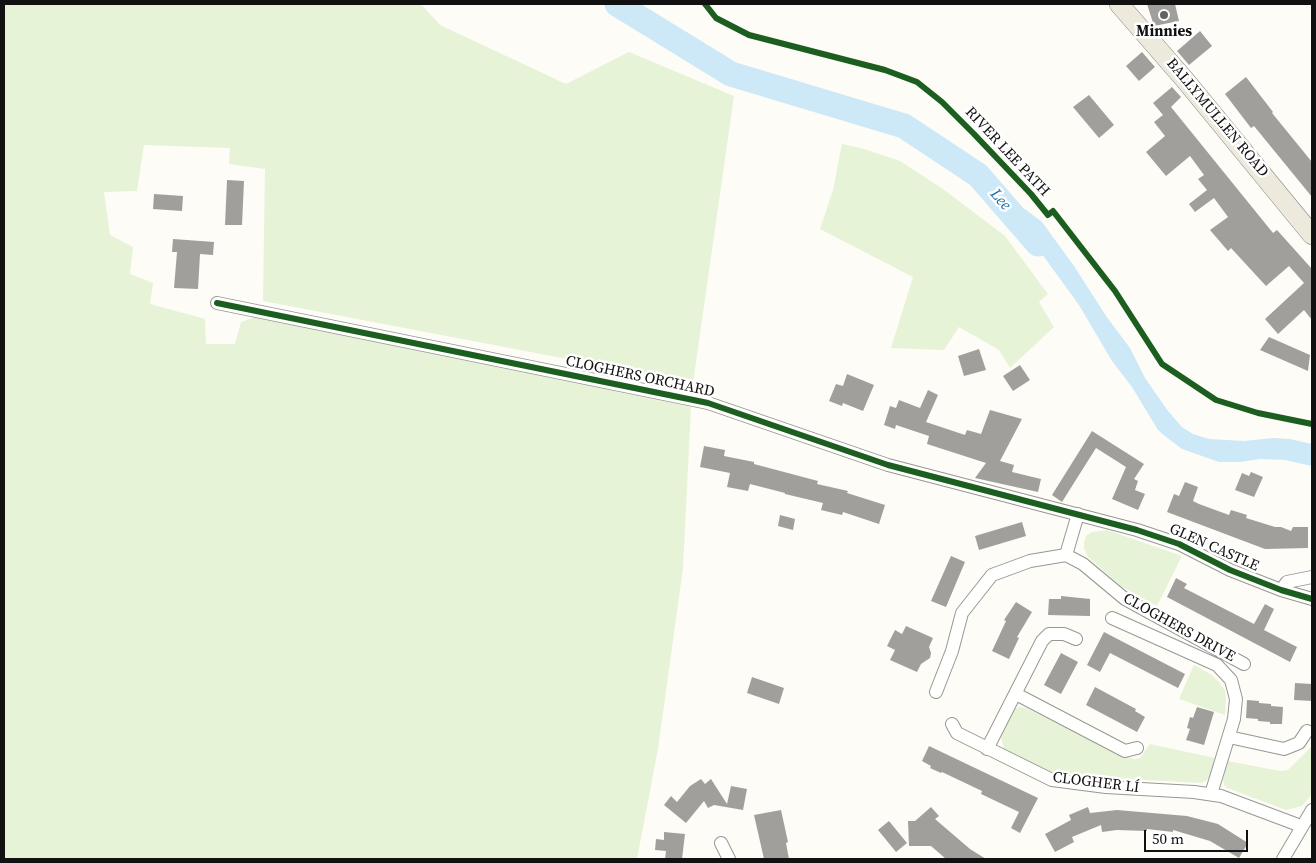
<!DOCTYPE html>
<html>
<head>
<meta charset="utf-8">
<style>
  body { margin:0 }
  #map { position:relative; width:1316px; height:863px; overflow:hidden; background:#fdfcf7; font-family:"Source Serif 4",serif }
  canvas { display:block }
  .frame { position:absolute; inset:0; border:5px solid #111; pointer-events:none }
  .scale { position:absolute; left:1144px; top:830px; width:104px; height:22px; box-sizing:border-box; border:2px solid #111; border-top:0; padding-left:6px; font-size:15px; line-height:18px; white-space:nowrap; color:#111; -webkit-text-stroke:4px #fff; paint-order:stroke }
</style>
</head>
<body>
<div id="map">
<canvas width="1316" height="863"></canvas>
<div class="frame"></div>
<div class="scale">50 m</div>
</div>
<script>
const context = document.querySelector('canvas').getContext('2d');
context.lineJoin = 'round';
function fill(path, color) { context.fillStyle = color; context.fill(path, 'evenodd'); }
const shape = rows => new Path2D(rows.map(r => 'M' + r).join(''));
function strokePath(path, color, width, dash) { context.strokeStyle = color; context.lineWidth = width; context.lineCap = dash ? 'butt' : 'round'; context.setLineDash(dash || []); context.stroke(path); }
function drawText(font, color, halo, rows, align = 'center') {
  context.font = font + ' "Source Serif 4",serif'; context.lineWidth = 5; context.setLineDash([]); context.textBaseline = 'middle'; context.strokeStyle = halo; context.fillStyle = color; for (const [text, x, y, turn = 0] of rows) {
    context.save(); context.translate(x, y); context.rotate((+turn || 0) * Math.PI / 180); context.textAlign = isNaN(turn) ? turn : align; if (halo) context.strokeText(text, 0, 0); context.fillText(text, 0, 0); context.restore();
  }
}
const green = shape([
  [4,4,421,4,440,25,566,84,629,52,734,96,693,383,263,301,265,169,229,164,230,148,144,145,137,191,104,192,110,235,133,247,130,274,153,283,150,304,205,319,206,344,235,344,241,322,255,317,691,407,683,568,658,749,637,859,4,859],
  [842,144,864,149,900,161,943,189,1005,236,1048,294,1039,302,1054,327,1010,368,999,350,959,327,944,350,891,348,913,277,820,229,833,190],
  [1107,530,1182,556,1157,606,1121,586,1088,557,1084,548,1084,542,1086,536,1092,532],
  [1194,665,1212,675,1219,682,1225,690,1226,701,1225,715,1179,699],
  [1019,707,1026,708,1127,757,1134,759,1140,758,1150,744,1215,758,1210,776,1206,781,1201,783,1058,775,1010,753,1004,749,1001,737,1014,709],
  [1312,746,1312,794,1302,806,1286,810,1227,788,1224,785,1223,780,1228,761,1280,771,1288,770]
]);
const water = shape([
  [1025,209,1042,222,1074,266,1106,316,1130,348,1145,378,1168,411,1182,427,1193,434,1209,439,1244,441,1274,438,1290,439,1312,444,1312,466,1285,460,1260,459,1240,462,1219,462,1182,449,1165,436,1158,430,1132,387,1112,361,1079,305,1042,254,1011,221]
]);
const river = shape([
  [617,4,731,74,904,126,978,175,1038,244]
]);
const building = shape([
  [1147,4,1175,4,1179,21,1154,26],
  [1200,31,1212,46,1189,65,1177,51],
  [1142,52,1155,67,1139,81,1126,66],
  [1246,77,1273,112,1272,113,1312,162,1312,197,1254,126,1251,128,1225,94],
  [1172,87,1181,97,1171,107,1273,233,1277,230,1312,269,1312,320,1304,310,1278,334,1265,319,1304,283,1289,266,1266,286,1231,248,1228,251,1210,230,1228,217,1214,198,1195,212,1189,204,1207,190,1198,179,1204,175,1190,156,1166,176,1146,152,1165,136,1154,122,1163,115,1153,103],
  [1089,95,1114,125,1099,138,1073,107],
  [227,180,244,181,242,225,225,225],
  [154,194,183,196,182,211,153,209],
  [173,239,214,242,213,255,200,254,198,289,174,288,177,252,172,252],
  [1269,337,1310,355,1308,371,1260,350],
  [979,349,986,370,964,376,958,356],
  [1020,365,1030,380,1013,391,1003,376],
  [847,374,874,385,863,411,843,403,842,406,829,401,836,384,843,386],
  [928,390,938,395,926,422,965,435,967,430,981,434,990,410,1022,419,1000,461,1014,465,1012,472,1041,479,1038,492,975,478,986,463,927,444,929,436,896,425,895,429,884,425,890,406,896,408,899,400,920,408],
  [1092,431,1144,464,1134,479,1138,481,1135,490,1145,494,1138,510,1112,499,1126,467,1096,448,1062,502,1052,495],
  [704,446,725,450,724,456,754,462,754,464,818,481,817,484,848,491,847,493,885,505,879,524,843,512,842,515,821,510,823,503,785,494,785,493,750,484,748,491,727,487,730,473,700,467],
  [1251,472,1263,477,1254,497,1235,490,1242,473,1249,476],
  [1185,482,1198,487,1193,501,1199,504,1229,515,1231,510,1247,515,1246,518,1275,527,1281,527,1291,531,1293,527,1308,527,1308,548,1265,549,1167,512,1174,494,1179,496],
  [780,515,795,519,793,530,778,526],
  [1022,522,1026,536,979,550,975,536],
  [951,556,965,562,946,607,931,601],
  [1176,578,1187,584,1184,588,1254,624,1265,604,1274,609,1264,630,1297,647,1290,662,1167,597],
  [1061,596,1090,599,1090,616,1048,615,1049,599,1061,599],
  [1016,602,1032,612,1017,637,1019,638,1009,659,992,651,1006,621,1004,620],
  [906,626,933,638,929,647,931,653,930,658,921,664,917,672,890,660,895,650,887,646,895,630,902,634],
  [1104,632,1185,674,1178,688,1110,653,1100,672,1087,665],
  [1061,653,1078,662,1061,694,1044,685],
  [752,677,784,688,779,704,747,693],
  [1295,683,1312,684,1312,701,1294,700],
  [1095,687,1136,709,1135,711,1145,717,1137,732,1086,705],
  [1247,700,1259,701,1259,703,1271,704,1271,706,1283,707,1282,724,1270,724,1270,722,1258,721,1258,719,1246,718],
  [1197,707,1214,712,1204,745,1186,740,1190,729,1187,728,1190,717,1193,718],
  [929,746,1038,798,1020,833,1011,828,1019,812,981,794,982,791,942,772,941,773,930,768,931,766,922,761],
  [701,779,705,784,711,779,727,804,731,786,747,789,743,810,714,805,708,808,704,801,686,823,664,805,671,796,677,802,690,786],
  [931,807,939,816,935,819,970,849,986,859,946,859,931,846,909,846,908,821,915,821],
  [1088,807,1090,813,1117,810,1187,816,1218,824,1248,843,1239,858,1210,841,1173,830,1173,832,1147,829,1147,831,1117,830,1102,832,1101,825,1072,837,1074,842,1055,852,1045,834,1071,820,1069,815],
  [781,810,788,842,786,843,789,859,764,859,754,815],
  [889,821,907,843,896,852,878,830],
  [664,832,685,834,682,859,665,859,666,851,655,850,656,839,664,840]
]);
const minor = shape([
  [217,303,708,403,888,465,1137,530,1179,544,1230,570,1281,590,1312,599],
  [1066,555,1078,514],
  [1281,590,1287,582,1312,577],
  [1112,618,1217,665,1231,680,1236,699,1234,719,1211,794],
  [936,692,952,651,962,613,992,575,1030,561,1066,555,1083,564,1125,599,1244,664],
  [1016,694,1125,751,1137,748],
  [952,724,957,733,1052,780,1106,787,1194,792,1221,796,1301,826],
  [1229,737,1284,749,1299,743,1307,731],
  [987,749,1042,641,1049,634,1064,634,1076,639],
  [721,843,729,859],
  [1283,859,1312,810]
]);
const primary = shape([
  [1119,4,1185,80,1312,235]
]);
const cycleway = shape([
  [705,4,716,18,749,35,885,70,917,82,942,102,974,134,1031,194,1048,215,1053,211,1115,291,1162,364,1216,400,1258,413,1312,424],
  [217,303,708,403,888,465,1137,530,1179,544,1230,570,1281,590,1312,599]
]);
const markers = [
  [1164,15,5,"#646362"]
];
const poiNames = [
  ["Minnies",1164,32]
];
const streetNames = [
  ["BALLYMULLEN ROAD",1217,118,50],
  ["RIVER LEE PATH",1007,152,47],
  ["CLOGHERS ORCHARD",640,377,12],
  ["GLEN CASTLE",1214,548,24],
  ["CLOGHERS DRIVE",1179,628,29],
  ["CLOGHER LÍ",1096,783,7]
];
const waterNames = [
  ["Lee",1000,200,49]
];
fill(green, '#e7f3d7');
fill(water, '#cde8f7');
strokePath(river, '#cde8f7', 25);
fill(building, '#a19f9c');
strokePath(minor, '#979795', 14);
strokePath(primary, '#858482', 20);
strokePath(minor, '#fffffe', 12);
strokePath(primary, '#ede9dc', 19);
strokePath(cycleway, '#1b5e20', 6);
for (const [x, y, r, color] of markers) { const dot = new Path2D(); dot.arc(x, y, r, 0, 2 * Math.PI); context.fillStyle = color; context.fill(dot); strokePath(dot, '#fff', 2); }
drawText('bold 15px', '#111', '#fff', poiNames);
drawText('15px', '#111', '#fff', streetNames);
drawText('italic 16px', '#1768a6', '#fff', waterNames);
</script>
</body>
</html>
